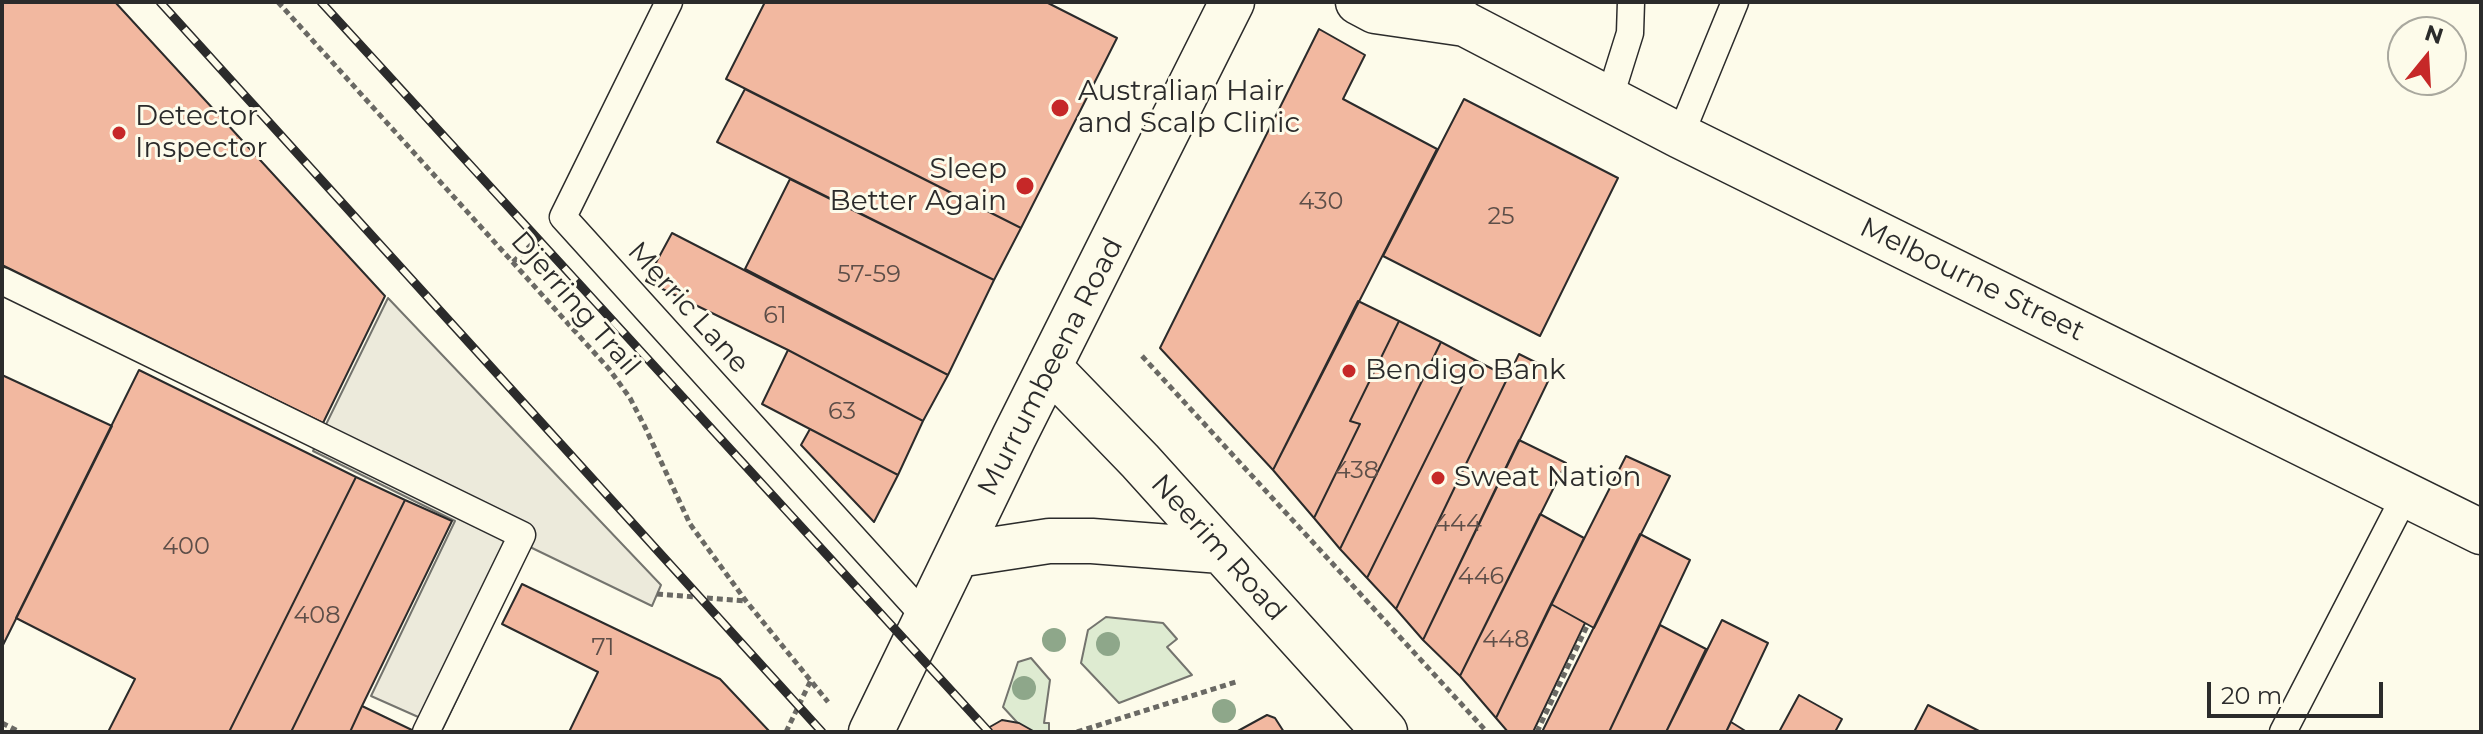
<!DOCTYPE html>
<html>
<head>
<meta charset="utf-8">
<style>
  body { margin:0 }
  #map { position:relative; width:2483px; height:734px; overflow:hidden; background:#fdfbea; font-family:Montserrat,sans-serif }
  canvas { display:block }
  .frame { position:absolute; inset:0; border:4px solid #2b2b2b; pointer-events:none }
  .north { position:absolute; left:2387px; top:16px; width:80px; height:80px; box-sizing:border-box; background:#fdfbea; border:2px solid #a9a89e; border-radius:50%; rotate:18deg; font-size:22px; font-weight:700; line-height:32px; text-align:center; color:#2b2b2b }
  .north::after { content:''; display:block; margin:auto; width:28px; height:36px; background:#c62828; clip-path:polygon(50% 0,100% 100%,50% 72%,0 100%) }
  .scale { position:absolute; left:2207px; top:682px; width:176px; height:36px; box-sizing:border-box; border:4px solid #2b2b2b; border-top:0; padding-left:10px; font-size:24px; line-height:28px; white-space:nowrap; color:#2b2b2b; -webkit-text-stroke:6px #fdfbea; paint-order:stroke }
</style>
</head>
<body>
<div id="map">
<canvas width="2483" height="734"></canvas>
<div class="frame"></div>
<div class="north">N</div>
<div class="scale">20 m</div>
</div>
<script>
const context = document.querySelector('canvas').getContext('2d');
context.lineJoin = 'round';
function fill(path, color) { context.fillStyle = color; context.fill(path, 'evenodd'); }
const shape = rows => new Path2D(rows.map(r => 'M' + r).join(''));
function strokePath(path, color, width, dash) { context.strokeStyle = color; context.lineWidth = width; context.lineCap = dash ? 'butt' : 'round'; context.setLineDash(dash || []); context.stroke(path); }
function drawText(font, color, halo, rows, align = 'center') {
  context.font = font + ' Montserrat,sans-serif'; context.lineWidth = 6; context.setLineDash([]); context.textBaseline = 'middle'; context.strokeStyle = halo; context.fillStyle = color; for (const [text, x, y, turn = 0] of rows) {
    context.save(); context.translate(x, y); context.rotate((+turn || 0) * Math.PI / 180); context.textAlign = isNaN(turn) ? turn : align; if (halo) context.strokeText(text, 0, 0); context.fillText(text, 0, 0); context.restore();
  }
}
const green = shape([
  [1106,617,1163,623,1177,639,1167,647,1192,675,1119,703,1081,663,1088,630,1106,617],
  [1031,658,1050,680,1044,723,1049,723,1049,732,1026,732,1003,707,1018,662,1031,658]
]);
const parking = shape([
  [388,298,661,585,652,606,530,547,443,728,371,696,455,521,313,451,388,298]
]);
const building = shape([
  [2,2,115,2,385,296,323,423,2,265,2,2],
  [765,2,1046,2,1117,38,1021,228,726,79,765,2],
  [1319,29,1365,55,1343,99,1437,149,1273,470,1160,348,1319,29],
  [745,89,1021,228,994,280,717,142,745,89],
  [1464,99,1618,178,1540,336,1383,256,1464,99],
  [790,179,994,280,948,375,745,269,790,179],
  [672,233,948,375,923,421,788,350,646,281,672,233],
  [1358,301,1399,321,1350,421,1360,424,1314,518,1273,470,1358,301],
  [1399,321,1441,342,1340,549,1314,518,1360,424,1350,421,1399,321],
  [1441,342,1475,360,1367,578,1340,549,1441,342],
  [788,350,923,421,898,475,762,404,788,350],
  [1519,354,1553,371,1423,640,1396,609,1519,354],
  [1475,360,1508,377,1396,609,1367,578,1475,360],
  [139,370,356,477,229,732,108,732,135,679,16,618,139,370],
  [2,375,112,426,2,647,2,375],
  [810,429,898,475,874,522,801,445,810,429],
  [1519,440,1566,463,1460,676,1423,640,1519,440],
  [1626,456,1670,476,1594,628,1551,604,1626,456],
  [356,477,405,500,291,732,229,732,356,477],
  [405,500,452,521,362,706,350,732,291,732,405,500],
  [1540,514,1584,538,1496,718,1460,676,1540,514],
  [1640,534,1690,560,1609,732,1542,732,1640,534],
  [522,584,720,679,770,732,569,732,598,672,502,624,522,584],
  [1551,604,1585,623,1533,732,1508,732,1496,718,1551,604],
  [1722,620,1768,643,1726,732,1666,732,1722,620],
  [1660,625,1706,649,1666,732,1609,732,1660,625],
  [1799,695,1842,719,1835,732,1779,732,1799,695],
  [1928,705,1981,732,1914,732,1928,705],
  [362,706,414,731,350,732,362,706],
  [1267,715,1275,718,1284,732,1236,732,1267,715],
  [1002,720,1019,723,1035,732,981,732,1002,720],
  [1731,722,1747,732,1726,732,1731,722]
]);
const path = shape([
  [278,2,609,369,630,398,645,427,690,524,746,601,828,702],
  [513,262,532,244],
  [1142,356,1487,732],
  [657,594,745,601],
  [2,723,20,732],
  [786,732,811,680],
  [1077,732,1239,681],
  [1537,732,1588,624]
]);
const lane = shape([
  [669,2,563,217,927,619],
  [1609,100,1630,33,1631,2],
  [1680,136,1735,2],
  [2,281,522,535,426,732],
  [2283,732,2406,494]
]);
const street = shape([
  [1358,2,1375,11,1465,24],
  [1437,2,1465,24,1680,136,2481,532]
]);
const secondary = shape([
  [1049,367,1140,461,1385,732],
  [957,555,1049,541,1092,541,1221,551],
  [871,732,1014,437,1232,2]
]);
const rail = shape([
  [160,2,822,732],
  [321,2,989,732]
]);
const trees = [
  [1054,640],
  [1108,644],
  [1024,688],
  [1224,711]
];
const markers = [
  [1060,108,10,"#c62828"],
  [119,133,8,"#c62828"],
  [1025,186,10,"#c62828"],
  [1349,371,8,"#c62828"],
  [1438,478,8,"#c62828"]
];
const numberNames = [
  ["430",1321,202],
  ["25",1501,217],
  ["57-59",869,275],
  ["61",775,316],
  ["63",842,412],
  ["438",1357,471],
  ["444",1458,524],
  ["400",186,547],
  ["446",1481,577],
  ["408",317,616],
  ["448",1506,640],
  ["71",603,648]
];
const poiNames = [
  ["Australian Hair",1078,92],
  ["and Scalp Clinic",1078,124],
  ["Detector",135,117],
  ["Inspector",135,149],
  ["Sleep",1007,170,"right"],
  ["Better Again",1007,202,"right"],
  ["Bendigo Bank",1365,371],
  ["Sweat Nation",1454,478]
];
const streetNames = [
  ["Melbourne Street",1972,280,26],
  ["Djerring Trail",575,304,49],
  ["Merric Lane",688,308,48],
  ["Murrumbeena Road",1051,367,-63],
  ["Neerim Road",1218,548,48]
];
fill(green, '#deebd1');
strokePath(green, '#74746e', 2);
fill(parking, '#eceadb');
strokePath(parking, '#74746e', 2);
fill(building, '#f2b8a0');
strokePath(building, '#2b2b2b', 2);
strokePath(lane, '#2b2b2b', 29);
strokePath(street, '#2b2b2b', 47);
strokePath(secondary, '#2b2b2b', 47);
strokePath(path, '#6a6964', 5, [6, 4]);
strokePath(lane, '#fdfbea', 26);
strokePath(street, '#fdfbea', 44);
strokePath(secondary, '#fdfbea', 44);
strokePath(rail, '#2b2b2b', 9);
strokePath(rail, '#fdfbea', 6, [18]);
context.fillStyle = '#8ea78a';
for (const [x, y] of trees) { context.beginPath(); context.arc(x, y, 12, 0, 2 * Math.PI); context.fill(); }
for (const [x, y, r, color] of markers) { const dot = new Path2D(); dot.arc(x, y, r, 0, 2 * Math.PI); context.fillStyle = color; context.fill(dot); strokePath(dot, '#fdfbea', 3); }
drawText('24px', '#5d4e48', null, numberNames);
drawText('28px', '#2b2b2b', '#fdfbea', poiNames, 'left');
drawText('28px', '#2b2b2b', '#fdfbea', streetNames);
</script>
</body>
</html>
